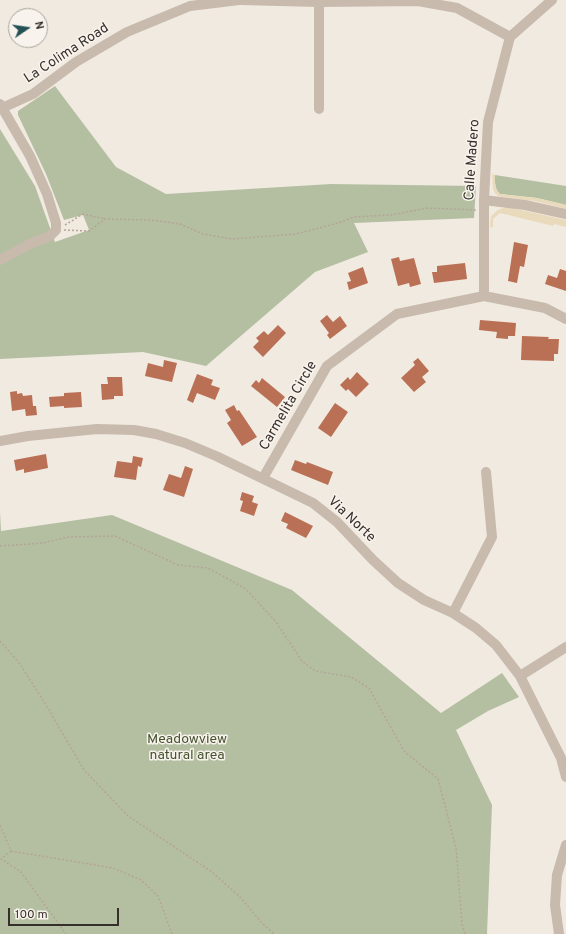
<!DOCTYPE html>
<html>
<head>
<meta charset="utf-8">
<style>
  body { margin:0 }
  #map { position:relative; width:566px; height:934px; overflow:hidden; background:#f1eae0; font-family:Overpass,sans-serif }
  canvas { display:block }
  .north { position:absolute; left:8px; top:8px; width:40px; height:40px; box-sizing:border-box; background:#f9f3ed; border:1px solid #aba59f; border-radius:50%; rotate:77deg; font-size:11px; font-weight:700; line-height:16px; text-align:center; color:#372f2b }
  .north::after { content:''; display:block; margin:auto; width:14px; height:18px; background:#245155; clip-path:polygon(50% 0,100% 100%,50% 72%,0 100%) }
  .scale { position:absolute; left:8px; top:908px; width:111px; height:18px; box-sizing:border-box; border:2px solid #372f2b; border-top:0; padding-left:5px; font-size:12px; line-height:14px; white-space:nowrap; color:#372f2b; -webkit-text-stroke:3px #f9f3ed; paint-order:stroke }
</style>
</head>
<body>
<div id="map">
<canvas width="566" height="934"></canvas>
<div class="north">N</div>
<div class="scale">100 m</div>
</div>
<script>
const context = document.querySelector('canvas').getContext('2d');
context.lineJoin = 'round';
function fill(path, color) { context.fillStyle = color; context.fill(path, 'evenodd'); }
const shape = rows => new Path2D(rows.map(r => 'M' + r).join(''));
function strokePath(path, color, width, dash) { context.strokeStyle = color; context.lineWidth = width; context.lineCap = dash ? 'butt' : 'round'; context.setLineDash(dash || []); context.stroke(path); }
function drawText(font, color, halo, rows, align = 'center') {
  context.font = font + ' Overpass,sans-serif'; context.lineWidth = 3; context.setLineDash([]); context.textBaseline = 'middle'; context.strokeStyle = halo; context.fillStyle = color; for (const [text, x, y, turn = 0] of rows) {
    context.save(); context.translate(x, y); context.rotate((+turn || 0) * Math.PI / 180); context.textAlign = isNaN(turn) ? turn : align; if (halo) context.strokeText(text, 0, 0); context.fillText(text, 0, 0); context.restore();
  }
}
const green = shape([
  [55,86,116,167,166,194,331,184,476,186,474,218,354,223,368,252,315,272,206,366,143,352,0,359,0,129,35,186,55,242,89,230,83,215,64,220,46,174,18,115,18,111],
  [495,175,566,186,566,205,537,198,500,194,498,192,496,188,495,183],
  [0,512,1,531,112,515,292,590,441,713,502,673,519,697,488,711,456,730,492,805,487,934,0,934]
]);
const sand = shape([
  [492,174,495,175,495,183,496,188,498,192,500,194,537,198,566,205,566,209,535,201,502,197,498,196,494,192,493,187],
  [507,207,566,220,566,227,554,224,553,226,500,213,493,219,493,227,490,227,491,216,498,210,503,208]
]);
const building = shape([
  [514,242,528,245,524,267,520,266,517,283,508,281],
  [399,257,400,261,414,258,421,284,410,287,409,283,398,286,391,259],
  [465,263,467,279,434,283,432,272,437,272,437,266],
  [363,267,368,283,349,290,347,282,351,281,348,273],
  [560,269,566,271,566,291,545,284,548,275,557,278],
  [327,315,333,322,340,316,347,326,330,339,327,335,329,333,320,321],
  [480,320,516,323,515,336,508,336,508,339,496,338,497,332,479,330],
  [278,325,286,333,263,357,253,347,259,341,256,338,264,331,268,335],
  [522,336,549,337,548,339,559,339,558,354,554,354,554,361,521,360],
  [418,358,429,371,422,377,426,382,414,392,401,378,415,365,413,362],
  [164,360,177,363,172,382,145,376,148,363,163,367],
  [357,372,369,384,356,397,348,389,346,391,340,385,348,377,350,380],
  [197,374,213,380,211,385,220,388,215,400,197,393,193,403,187,400],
  [107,377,122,377,123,396,114,396,114,399,102,400,101,384,108,384],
  [262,378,285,397,277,407,251,386,256,380,259,383],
  [17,391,17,394,22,393,23,396,32,395,33,406,36,406,37,415,26,416,25,409,12,411,10,392],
  [81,392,82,407,64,408,64,406,50,407,49,397,64,396,64,393],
  [335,403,348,412,331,437,318,428],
  [234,405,237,411,239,410,257,437,242,446,227,423,231,420,225,410],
  [46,454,48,468,24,473,24,469,16,471,14,460],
  [133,456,143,458,141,467,138,466,136,480,114,477,117,461,132,463],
  [295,460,306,464,307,462,333,472,328,485,291,470],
  [185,466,193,469,184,497,163,490,169,474,181,478],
  [242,492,254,496,252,502,258,504,254,516,240,511,243,501,240,500],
  [285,512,313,526,306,538,286,528,288,524,281,521]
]);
const path = shape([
  [65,225,83,214,105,219],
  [64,230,89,231,105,219,151,220,180,224,203,234,232,239,296,234,338,223,354,217,391,215,427,208,476,210],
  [0,546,43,543,67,537,115,536,178,565,208,568,246,589,276,622,302,661,315,671,351,677,369,688,404,751,438,779,456,848,462,924,465,934],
  [0,641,20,664,46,705,84,770,128,816,212,872,241,898,262,923,274,934],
  [0,825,11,851,113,868,141,880,158,896,172,934],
  [11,851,1,859,21,872,66,934]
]);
const minor = shape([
  [241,0,319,2,418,1,457,8,510,37],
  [319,2,319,109],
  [0,104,30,156,47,194,56,223,56,230,50,236,30,244,0,260],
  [2,108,33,94,76,62,127,32,190,6,239,0],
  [484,200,525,205,566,214],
  [484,296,484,200,488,122,510,37,552,0],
  [0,441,28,436,97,429,134,430,156,434,185,443,216,456,313,503,337,522,373,560,398,583,424,600,453,613,476,628,496,645,520,676,561,758,566,777],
  [263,478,327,366,397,314,484,296,545,308,566,319],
  [453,613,492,537,486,472],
  [520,676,566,647],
  [559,934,555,905,557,875,566,845]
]);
const streetNames = [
  ["La Colima Road",67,54,-33],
  ["Calle Madero",473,160,-86],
  ["Carmelita Circle",289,406,-60],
  ["Via Norte",351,520,43]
];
const parkNames = [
  ["Meadowview",187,740],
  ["natural area",187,756]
];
fill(green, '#b4bfa2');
fill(sand, '#e9dabb');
fill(building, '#ba7055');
strokePath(path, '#b4a497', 1.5, [2, 2]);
strokePath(minor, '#c8baad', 10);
drawText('14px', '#372f2b', '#f9f3ed', streetNames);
drawText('14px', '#465331', '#f9f3ed', parkNames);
</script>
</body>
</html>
